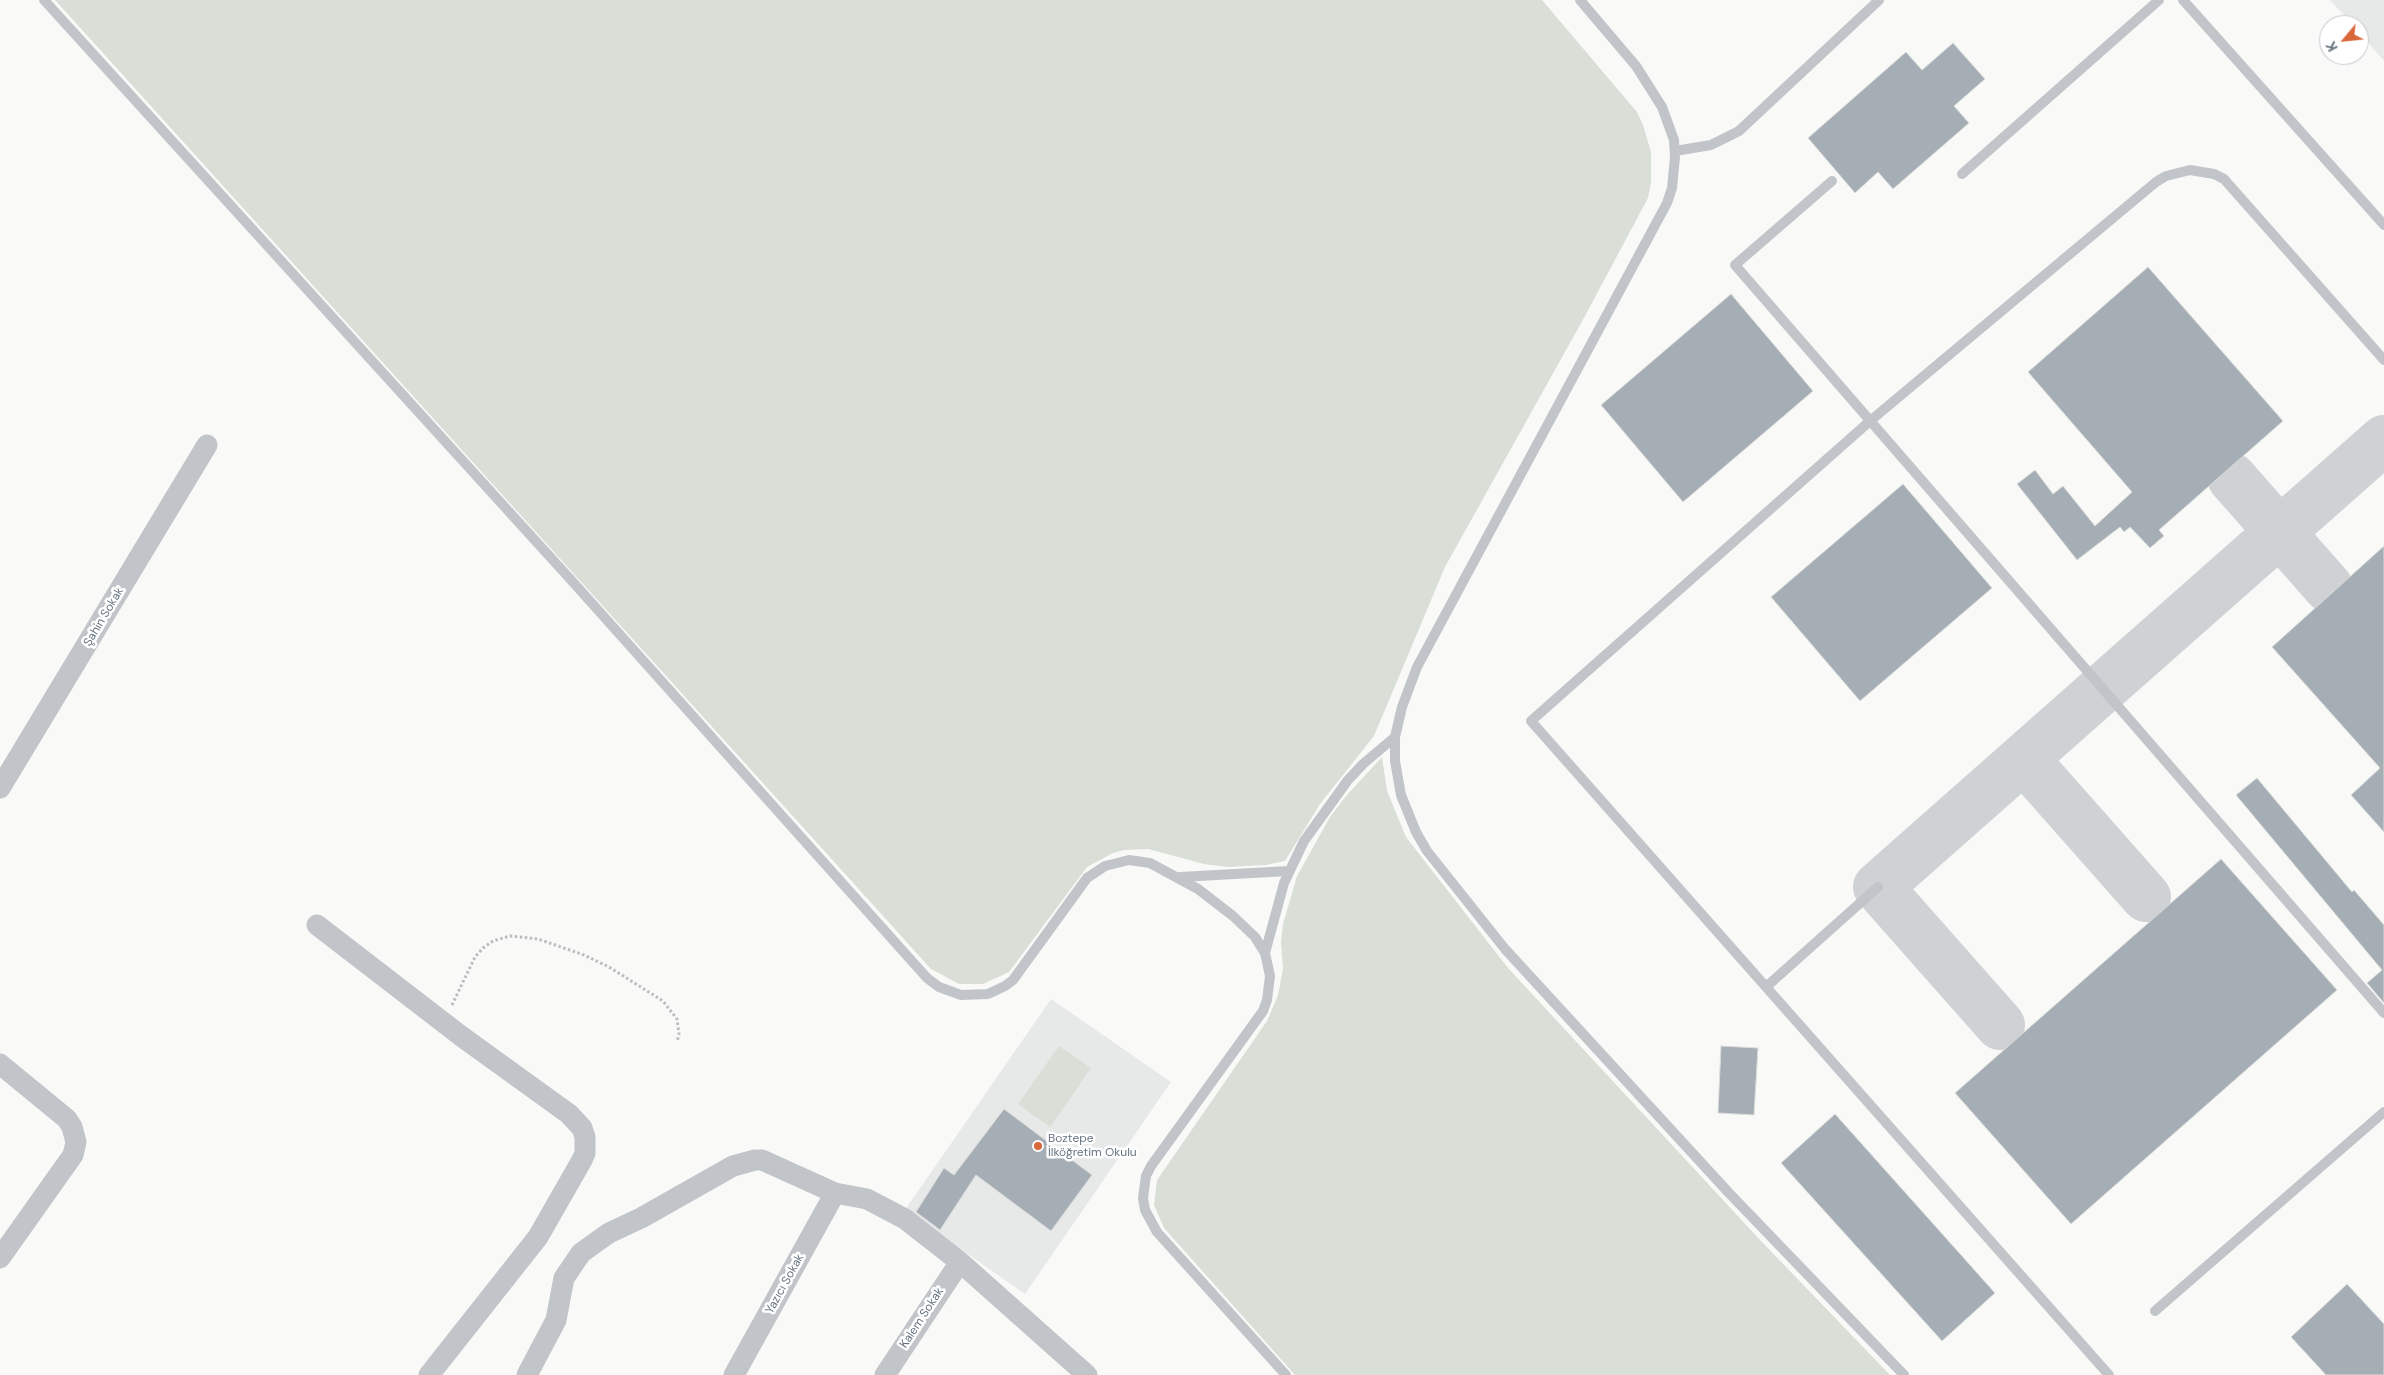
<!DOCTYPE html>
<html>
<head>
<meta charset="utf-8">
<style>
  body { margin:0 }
  #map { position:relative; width:2384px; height:1375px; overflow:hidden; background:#f9faf8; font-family:"DM Sans",sans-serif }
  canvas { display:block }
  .north { position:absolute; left:2319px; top:15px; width:50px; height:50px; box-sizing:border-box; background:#fff; border:1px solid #c2c7cd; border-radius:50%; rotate:242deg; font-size:14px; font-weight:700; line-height:20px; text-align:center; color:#667481 }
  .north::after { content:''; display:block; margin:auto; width:18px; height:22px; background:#d86739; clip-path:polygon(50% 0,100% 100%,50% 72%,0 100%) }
</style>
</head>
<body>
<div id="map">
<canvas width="2384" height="1375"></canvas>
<div class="north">K</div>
</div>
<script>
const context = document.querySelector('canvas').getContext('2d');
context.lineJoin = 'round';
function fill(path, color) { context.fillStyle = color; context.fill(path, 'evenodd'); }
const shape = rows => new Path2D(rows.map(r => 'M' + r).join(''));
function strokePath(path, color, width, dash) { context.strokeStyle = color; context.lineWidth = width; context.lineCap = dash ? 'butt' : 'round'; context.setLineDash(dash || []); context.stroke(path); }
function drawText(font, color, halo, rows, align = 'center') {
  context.font = font + ' "DM Sans",sans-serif'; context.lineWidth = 5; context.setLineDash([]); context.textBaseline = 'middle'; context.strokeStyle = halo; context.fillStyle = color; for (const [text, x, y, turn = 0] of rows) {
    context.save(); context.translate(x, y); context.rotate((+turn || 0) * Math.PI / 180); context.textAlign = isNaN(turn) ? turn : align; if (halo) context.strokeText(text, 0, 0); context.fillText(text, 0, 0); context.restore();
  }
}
const built = shape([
  [2330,0,2384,0,2384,61,2359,32,2359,25,2353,25],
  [1051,999,1171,1082,1025,1294,905,1210]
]);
const green = shape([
  [55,0,1542,0,1637,112,1643,125,1651,152,1651,183,1648,198,1585,316,1445,567,1374,736,1320,804,1285,861,1266,865,1228,867,1204,864,1148,849,1124,850,1113,853,1087,867,1009,972,983,984,959,984,931,969],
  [1382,757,1387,791,1406,837,1508,968,1761,1241,1890,1375,1295,1375,1164,1228,1154,1205,1157,1180,1267,1021,1278,995,1283,969,1281,943,1283,924,1297,876,1330,817,1346,796],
  [1059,1046,1091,1068,1050,1127,1018,1104]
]);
const taxiway = shape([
  [2232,478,2328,587],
  [2024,759,2146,897],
  [2000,1025,1878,887,2384,440]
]);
const building = shape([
  [1953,43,1985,79,1954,106,1969,123,1893,189,1878,172,1855,193,1808,138,1906,52,1922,70,1953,43],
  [2148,267,2283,421,2159,530,2164,536,2150,548,2130,527,2124,532,2120,527,2077,560,2017,484,2035,470,2053,494,2063,486,2095,526,2132,492,2028,372,2148,267],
  [1731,294,1813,391,1683,502,1601,405,1731,294],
  [1903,484,1992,588,1860,701,1771,597,1903,484],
  [2384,546,2384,832,2351,795,2380,768,2272,647,2384,546],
  [2257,778,2352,892,2354,890,2384,925,2384,1003,2367,983,2382,970,2236,795,2257,778],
  [2221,859,2337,990,2071,1224,1955,1093,2221,859],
  [1721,1046,1758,1048,1754,1115,1718,1113,1721,1046],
  [1004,1109,1092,1175,1051,1231,976,1175,940,1230,916,1212,944,1168,954,1175,1004,1109],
  [1835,1114,1995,1293,1942,1341,1781,1163,1835,1114],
  [2347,1284,2384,1324,2384,1375,2326,1375,2291,1337,2347,1284]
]);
const path = shape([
  [452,1005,475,957,483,948,493,941,510,936,538,939,584,955,609,967,663,1001,677,1019,679,1034,677,1042]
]);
const lane = shape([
  [44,0,572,581,927,978,939,987,961,995,988,994,1005,986,1013,980,1087,878,1105,866,1129,860,1150,863,1198,889,1233,916,1255,937,1265,953,1270,976,1267,1000,1263,1011,1151,1166,1146,1176,1143,1198,1145,1210,1157,1232,1286,1375],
  [1580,0,1636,66,1662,107,1674,140,1675,157,1672,188,1667,203,1417,667,1402,707,1395,737,1395,761,1401,795,1416,832,1427,851,1505,949,1729,1193,1904,1375],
  [2183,0,2384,225],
  [1675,151,1711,145,1739,131,1879,0],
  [1962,174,2159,0],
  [1832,181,1735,265,2384,1013],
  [1180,877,1289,871],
  [1265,953,1284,883,1304,841,1348,780,1363,764,1395,737],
  [1766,987,1878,887],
  [2155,1311,2384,1112],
  [2109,1375,1531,721,1870,421,2156,182,2166,176,2190,170,2214,174,2224,179,2384,360]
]);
const street = shape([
  [0,788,207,445],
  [317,925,461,1036,569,1114,582,1128,585,1137,585,1153,582,1160,538,1237,429,1375],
  [0,1064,67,1119,72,1127,76,1142,73,1155,0,1258],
  [527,1375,556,1320,564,1278,581,1253,609,1233,641,1218,733,1166,755,1160,762,1160,835,1193,867,1199,905,1219,960,1262,1087,1375],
  [734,1375,835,1193],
  [885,1375,960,1262]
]);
const markers = [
  [1038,1146,5,"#d86739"]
];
const streetNames = [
  ["Şahin Sokak",104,617,-59],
  ["Yazıcı Sokak",785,1284,-61],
  ["Kalem Sokak",922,1318,-57]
];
const poiNames = [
  ["Boztepe",1048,1139],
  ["İlköğretim Okulu",1048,1153]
];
fill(built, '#e7e9e9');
fill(green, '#d9ded7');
strokePath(taxiway, '#ced2d4', 50);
fill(building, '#a6aeb5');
strokePath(building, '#dbdcda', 1);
strokePath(path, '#babdc0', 3, [2.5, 2.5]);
strokePath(lane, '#c1c5c9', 10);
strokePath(street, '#c1c5c9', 21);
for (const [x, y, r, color] of markers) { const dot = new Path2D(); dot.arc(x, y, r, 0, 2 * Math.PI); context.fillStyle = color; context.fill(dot); strokePath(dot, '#fff', 2); }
drawText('12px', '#667481', '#fff', streetNames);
drawText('12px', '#667481', '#fff', poiNames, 'left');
</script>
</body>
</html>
